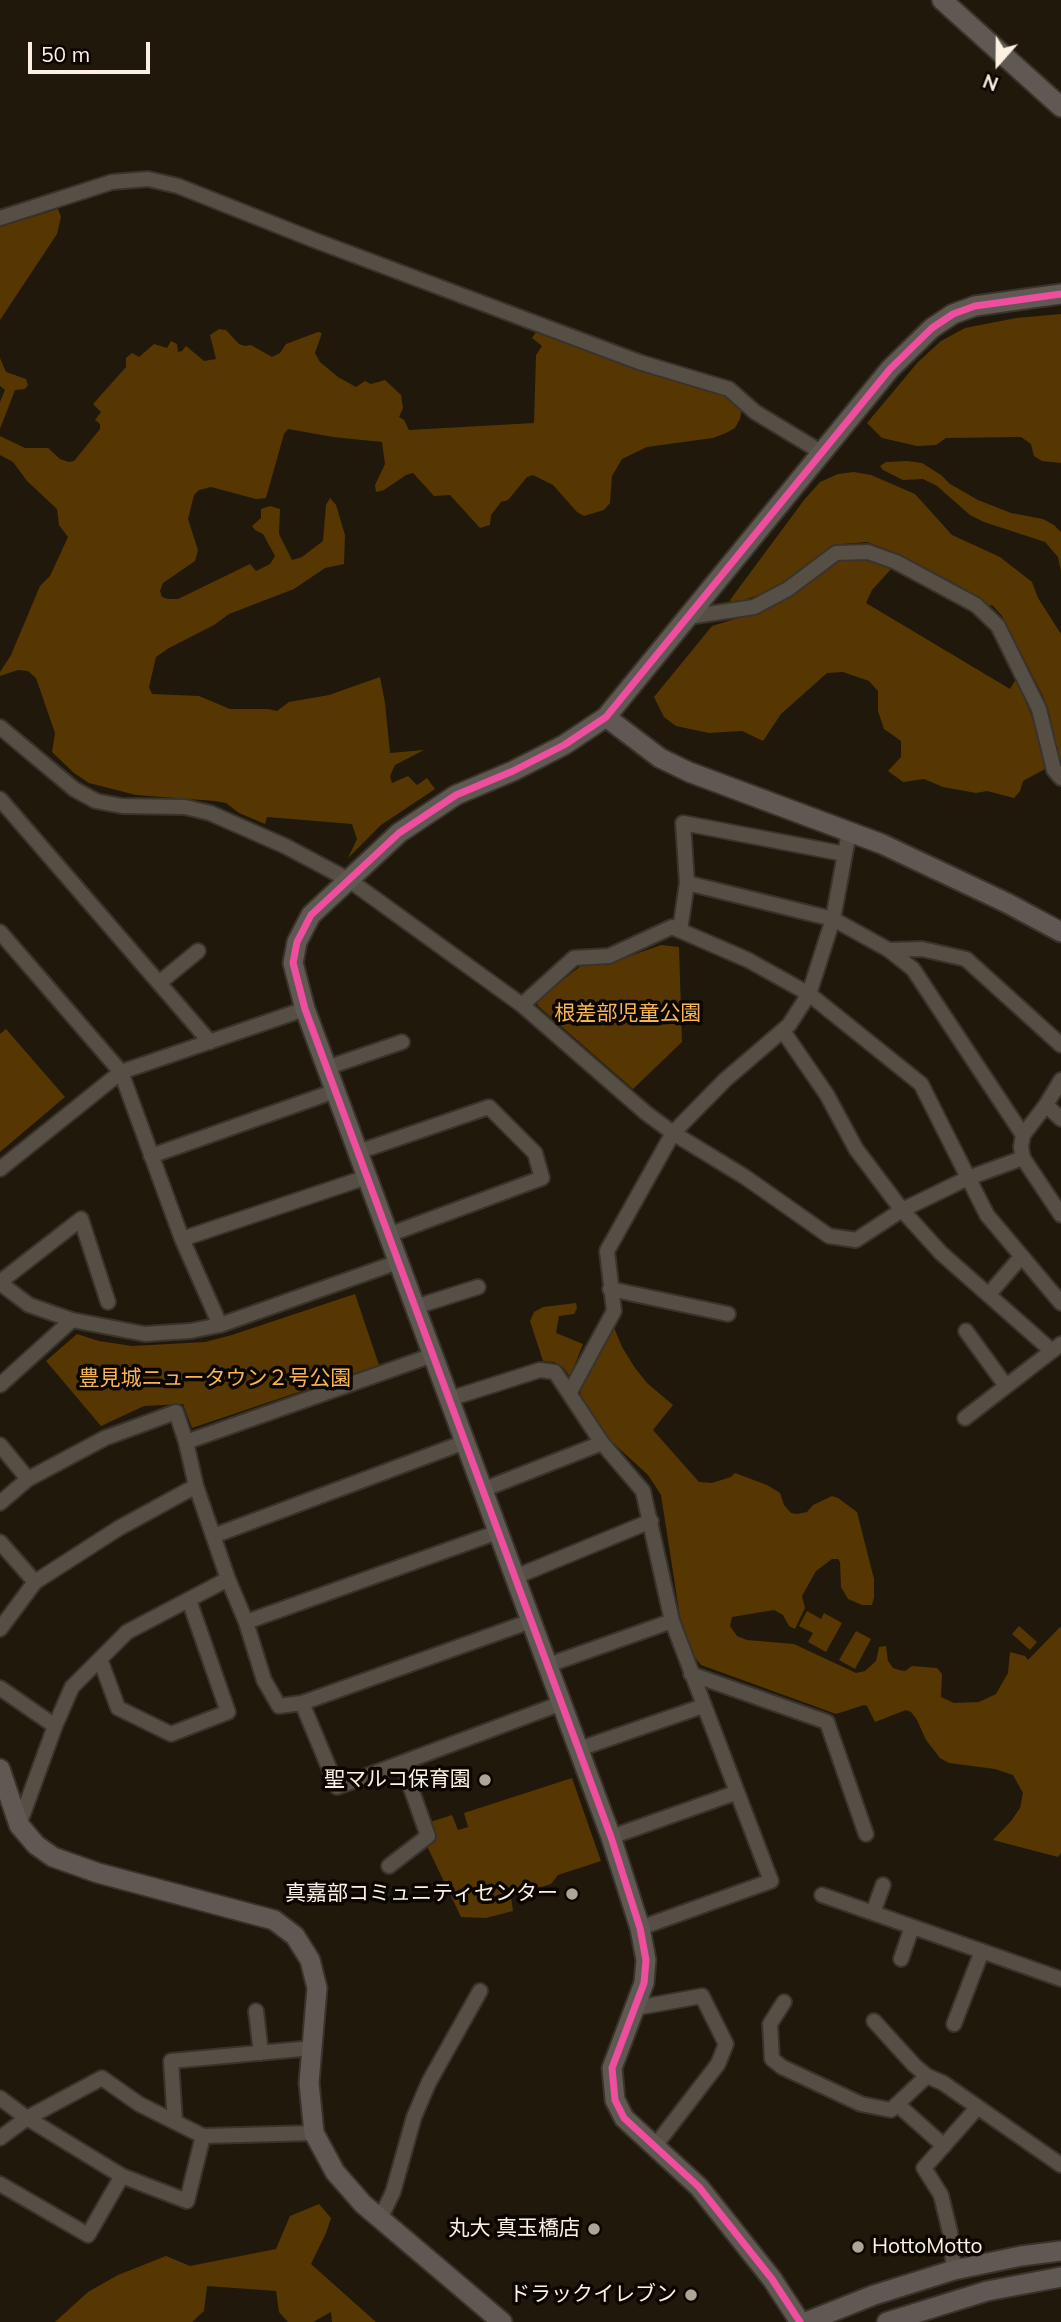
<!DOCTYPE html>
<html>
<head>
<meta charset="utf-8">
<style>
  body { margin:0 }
  #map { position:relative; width:1061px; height:2322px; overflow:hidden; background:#20180b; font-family:Mulish,sans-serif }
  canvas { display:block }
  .north { position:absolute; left:963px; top:28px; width:70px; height:70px; -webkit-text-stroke:5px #0c0601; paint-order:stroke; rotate:201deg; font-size:19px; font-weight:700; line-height:28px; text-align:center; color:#fbf0e2 }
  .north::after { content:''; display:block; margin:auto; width:24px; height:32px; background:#fbf0e2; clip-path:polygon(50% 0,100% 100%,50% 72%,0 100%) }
  .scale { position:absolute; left:28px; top:42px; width:122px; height:32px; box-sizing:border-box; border:4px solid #fbf0e2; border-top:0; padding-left:9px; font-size:21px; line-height:24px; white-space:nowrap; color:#fbf0e2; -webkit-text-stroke:5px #0c0601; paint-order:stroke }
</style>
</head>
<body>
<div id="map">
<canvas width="1061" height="2322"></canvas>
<div class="north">N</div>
<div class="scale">50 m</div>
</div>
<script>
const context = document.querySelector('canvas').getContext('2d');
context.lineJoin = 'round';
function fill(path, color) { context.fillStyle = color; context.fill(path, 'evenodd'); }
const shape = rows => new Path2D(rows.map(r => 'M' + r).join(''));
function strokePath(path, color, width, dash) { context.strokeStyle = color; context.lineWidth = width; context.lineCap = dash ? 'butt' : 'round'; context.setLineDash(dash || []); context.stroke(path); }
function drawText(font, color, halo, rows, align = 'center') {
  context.font = font + ' Mulish,"Noto Sans JP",sans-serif'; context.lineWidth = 7; context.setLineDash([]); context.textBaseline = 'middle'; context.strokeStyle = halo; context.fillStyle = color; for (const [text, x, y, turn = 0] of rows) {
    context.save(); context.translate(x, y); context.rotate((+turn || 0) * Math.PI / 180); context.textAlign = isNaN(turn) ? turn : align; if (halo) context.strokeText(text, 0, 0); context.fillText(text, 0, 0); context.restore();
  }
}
const green = shape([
  [58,209,61,217,57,234,0,320,0,227],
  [1061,314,1061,463,1042,461,1034,456,1031,444,1021,437,946,438,936,445,917,446,882,438,867,423,918,362,941,341,965,328,1016,318],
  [219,329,226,330,239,344,245,346,251,345,272,357,280,353,286,344,318,332,322,333,315,353,320,362,338,377,356,387,365,381,371,384,385,380,401,395,403,408,399,417,404,420,409,430,534,423,536,355,542,346,532,338,538,329,723,393,742,408,740,419,735,428,726,433,713,438,647,447,622,459,612,476,610,503,604,510,584,516,577,512,553,485,533,475,527,477,508,500,501,502,491,515,490,525,480,528,450,495,434,496,413,473,406,475,384,490,376,492,375,485,385,464,382,442,333,437,288,429,284,434,266,498,256,499,211,487,199,490,194,495,188,519,198,550,195,561,163,583,160,591,162,597,168,599,178,599,250,564,256,571,270,564,275,556,263,534,255,530,252,526,261,518,261,509,270,506,280,509,279,534,292,560,302,557,323,541,326,505,330,498,336,505,345,535,344,564,325,568,294,589,229,614,214,625,169,648,156,657,149,687,152,694,199,696,230,709,268,709,277,711,289,702,329,695,380,677,385,703,390,753,424,750,395,765,390,776,392,783,408,776,417,785,427,778,435,789,381,825,348,858,357,839,352,824,267,817,265,824,239,813,226,803,215,801,136,795,89,783,74,773,52,752,55,733,36,678,28,671,18,670,0,676,0,672,11,655,40,586,50,576,68,537,59,525,57,509,27,481,13,462,0,455,0,436,25,448,48,448,60,459,69,462,74,461,100,429,100,424,95,420,101,412,93,404,126,367,126,358,132,353,139,357,154,344,167,348,171,341,177,344,178,352,182,351,186,346,204,361,216,359,210,335],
  [0,358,6,372,26,379,28,385,25,389,15,390,0,429,0,402,5,390,0,386],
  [907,461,922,463,941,475,950,484,978,500,1011,513,1043,519,1054,525,1061,532,1061,571,1058,557,1045,542,984,522,970,515,937,486,923,479,903,480,883,470,880,466,886,462],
  [854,472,871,475,915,494,952,535,1000,557,1032,582,1038,598,1061,634,1061,768,1055,750,1049,712,1043,696,1002,616,992,605,988,606,950,581,891,551,867,542,832,545,790,582,838,561,855,560,878,562,892,568,872,590,866,603,1010,689,1016,679,1033,719,1045,769,1023,781,1020,791,1014,798,987,791,976,793,943,787,924,779,903,782,888,771,901,757,901,741,884,729,878,711,878,691,869,681,843,672,827,673,781,714,763,741,742,731,709,733,676,726,664,717,654,697,712,626,748,615,761,594,733,604,730,600,804,500,820,482,838,474],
  [661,945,679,947,682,1042,633,1089,538,1006,536,1001,582,965,616,961],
  [6,1029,65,1097,0,1152,0,1034],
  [355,1294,379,1365,192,1428,183,1404,144,1406,101,1426,46,1361,77,1334,99,1341,132,1346,205,1342,232,1335],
  [576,1303,577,1308,574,1314,559,1316,556,1333,583,1344,570,1377,563,1367,554,1362,543,1361,530,1321,534,1312,543,1307],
  [613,1325,622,1347,635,1368,647,1383,673,1405,653,1430,699,1482,712,1483,731,1477,735,1473,767,1485,780,1493,784,1505,791,1513,797,1514,807,1512,813,1505,832,1496,838,1498,857,1512,874,1579,874,1597,872,1605,862,1605,848,1599,841,1587,840,1562,838,1559,832,1559,816,1571,802,1596,805,1608,795,1629,789,1626,783,1615,774,1610,732,1617,730,1626,737,1636,747,1640,794,1644,856,1673,865,1671,876,1661,879,1647,886,1646,888,1661,893,1668,899,1670,905,1671,912,1666,937,1668,942,1674,941,1697,954,1703,979,1702,996,1694,1008,1673,1010,1652,1025,1656,1028,1660,1060,1627,1061,1628,1061,1853,1058,1857,993,1840,1011,1821,1020,1808,1023,1793,1013,1775,995,1769,949,1763,940,1758,926,1740,917,1720,911,1712,906,1710,875,1722,867,1706,864,1705,836,1714,701,1665,694,1656,680,1617,661,1495,648,1475,610,1440,582,1402,580,1391],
  [807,1611,821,1619,824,1613,842,1623,826,1652,808,1642,813,1633,799,1626],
  [1019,1626,1037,1642,1030,1650,1012,1634],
  [856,1631,871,1639,855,1669,839,1660],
  [572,1778,601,1861,558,1875,551,1884,511,1896,513,1911,486,1918,461,1917,426,1844,427,1823,452,1815,458,1830,468,1827,464,1813],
  [319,2204,331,2218,326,2233,311,2264,376,2322,332,2322,331,2312,313,2322,288,2322,279,2312,276,2291,207,2286,204,2311,192,2322,55,2322,88,2292,118,2275,166,2256,190,2266,276,2249,290,2216]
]);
const street = shape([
  [0,218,112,182,148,179,178,186,314,240,639,362,729,389,755,412,821,452],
  [688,617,754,607,788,589,836,553,868,552,896,562,976,605,998,626,1039,709,1054,770,1061,778],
  [0,727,74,789,96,801,122,806,185,807,210,813,285,846,349,880,522,1005,646,1113,673,1133,745,1177,829,1236,856,1240,902,1210,968,1178,1023,1158],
  [0,799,210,1042],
  [687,883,833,919,849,832],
  [680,930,687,883,683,823,845,854],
  [0,932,121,1072,182,1239,220,1325],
  [889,950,922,949,966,959,1061,1045],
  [159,983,198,951],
  [522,1005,574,958,609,956,672,927,748,960,809,994,921,1084,987,1215,1061,1303],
  [783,1031,827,1095,856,1149,902,1210,941,1253,1052,1351],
  [326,1068,402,1042],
  [1061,1080,1046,1105,1023,1135,1021,1147,1023,1158,1061,1215],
  [1046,1105,1061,1119],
  [358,1152,489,1107,535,1153,542,1178,388,1235],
  [151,1156,335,1091],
  [0,1169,121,1072,305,1009],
  [182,1239,367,1177],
  [0,1282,81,1219,108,1302],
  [0,1283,29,1305,72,1320,145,1334,190,1331,220,1325,398,1262],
  [610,1289,728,1314],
  [989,1294,1021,1257],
  [415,1307,478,1287],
  [966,1331,1006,1386],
  [433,1355,186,1442,196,1486,228,1579,246,1622,264,1680,279,1706,302,1703,337,1787,562,1703],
  [0,1385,72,1320],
  [570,1392,614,1311,607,1251,673,1133,725,1080,789,1025,809,994,833,919,889,950,913,969,1023,1135],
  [449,1399,540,1370,555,1372,602,1443,643,1491,672,1621,771,1881,640,1928],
  [965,1418,1061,1344],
  [0,1445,28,1479],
  [482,1490,602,1443],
  [0,1503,28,1479,105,1438,176,1412,186,1442],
  [213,1536,465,1442],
  [0,1542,35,1582],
  [515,1577,651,1521],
  [246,1622,498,1532],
  [0,1629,35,1582,119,1528,196,1486],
  [100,1659,118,1708,171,1734,228,1712,189,1600],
  [548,1665,672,1621],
  [691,1674,827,1722,866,1834],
  [0,1688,55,1726],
  [302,1703,531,1621],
  [579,1749,703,1706],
  [19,1825,55,1726,72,1687,127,1632,228,1579],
  [611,1837,735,1793],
  [389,1866,428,1836,402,1763],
  [822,1895,1061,1979],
  [873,1913,883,1885],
  [901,1959,912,1927],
  [784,2002,770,2024,772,2059,782,2067,861,2104,891,2110,927,2076],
  [635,2008,702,1996,726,2044,718,2064,655,2146],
  [256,2011,261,2053],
  [874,2021,914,2065,927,2076,943,2083,1061,2165],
  [954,2024,982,1951],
  [0,2098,27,2118,122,2176,88,2235,0,2184],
  [897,2104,944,2146],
  [175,2122,171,2061,312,2048],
  [0,2138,27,2118,102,2078,139,2104,203,2136,314,2133],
  [122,2176,187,2201,203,2136],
  [380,2219,393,2192,414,2117,429,2082,480,1991],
  [954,2270,950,2232,941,2195,924,2168,977,2108]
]);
const secondary = shape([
  [942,0,1061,107],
  [606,717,660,758,689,772,882,844,1007,903,1061,932],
  [0,1769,19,1825,36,1845,53,1857,98,1873,274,1920,295,1936,310,1960,317,1988,309,2083,314,2133,335,2172,363,2204,502,2322],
  [800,2322,772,2279,699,2187,624,2118,615,2100,612,2068,644,1983,646,1960,640,1928,611,1837,305,1009,293,963,297,942,311,915,399,833,456,795,513,771,564,745,606,717,890,369,932,328,953,314,975,306,1061,294],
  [806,2322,874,2295,954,2270,1021,2256,1061,2251],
  [887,2322,987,2291,1061,2277]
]);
const cycleway = shape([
  [800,2322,772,2279,699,2187,624,2118,615,2100,612,2068,644,1983,646,1960,640,1928,611,1837,305,1009,293,963,297,942,311,915,399,833,456,795,513,771,564,745,606,717,890,369,932,328,953,314,975,306,1061,294]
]);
const markers = [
  [485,1780,7,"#aea497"],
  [572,1894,7,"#aea497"],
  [594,2229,7,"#aea497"],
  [858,2247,7,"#aea497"],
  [691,2295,7,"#aea497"]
];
const parkNames = [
  ["根差部児童公園",628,1014],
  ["豊見城ニュータウン２号公園",215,1379]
];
const poiNames = [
  ["聖マルコ保育園",471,1780],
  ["真嘉部コミュニティセンター",558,1894],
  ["丸大 真玉橋店",580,2229],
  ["HottoMotto",872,2247,"left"],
  ["ドラックイレブン",677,2295]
];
fill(green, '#563701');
strokePath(street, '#39332b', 18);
strokePath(secondary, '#39332b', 23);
strokePath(street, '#564f46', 14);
strokePath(secondary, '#605953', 19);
strokePath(cycleway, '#ef4d9e', 7);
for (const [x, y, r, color] of markers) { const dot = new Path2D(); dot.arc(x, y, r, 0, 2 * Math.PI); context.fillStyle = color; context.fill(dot); strokePath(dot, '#0c0601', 2.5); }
drawText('21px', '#f7b555', '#0c0601', parkNames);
drawText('21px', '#fbf0e2', '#0c0601', poiNames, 'right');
</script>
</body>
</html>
